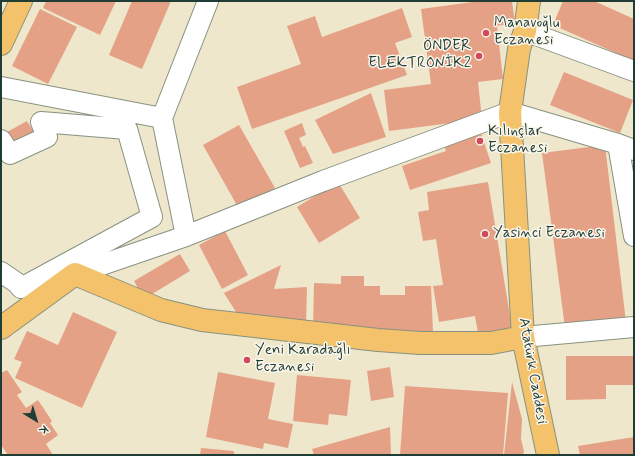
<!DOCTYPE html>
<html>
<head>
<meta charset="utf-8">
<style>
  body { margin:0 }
  #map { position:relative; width:635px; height:456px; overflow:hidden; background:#efe7cb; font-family:Mynerve,sans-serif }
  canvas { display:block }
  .frame { position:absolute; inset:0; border:2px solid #1f3d34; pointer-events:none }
  .north { position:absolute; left:16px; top:400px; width:40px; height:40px; -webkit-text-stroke:3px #fbf7ec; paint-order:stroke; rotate:142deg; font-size:11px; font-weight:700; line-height:16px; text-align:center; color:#1f3d34 }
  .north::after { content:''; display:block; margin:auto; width:14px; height:18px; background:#1f3d34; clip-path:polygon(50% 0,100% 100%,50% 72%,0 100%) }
</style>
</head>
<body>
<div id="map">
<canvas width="635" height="456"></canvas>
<div class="frame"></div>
<div class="north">K</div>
</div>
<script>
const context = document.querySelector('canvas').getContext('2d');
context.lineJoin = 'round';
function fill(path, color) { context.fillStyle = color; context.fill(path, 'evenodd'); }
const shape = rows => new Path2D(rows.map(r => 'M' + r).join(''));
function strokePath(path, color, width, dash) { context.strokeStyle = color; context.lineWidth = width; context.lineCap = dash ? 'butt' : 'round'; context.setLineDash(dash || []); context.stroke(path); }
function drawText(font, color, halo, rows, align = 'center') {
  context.font = font + ' Mynerve,sans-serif'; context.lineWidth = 3; context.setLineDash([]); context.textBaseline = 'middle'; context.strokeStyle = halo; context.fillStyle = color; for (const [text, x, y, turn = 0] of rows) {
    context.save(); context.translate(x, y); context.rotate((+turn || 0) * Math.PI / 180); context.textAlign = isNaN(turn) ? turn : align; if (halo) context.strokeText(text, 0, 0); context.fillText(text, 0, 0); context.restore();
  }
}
const building = shape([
  [46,1,116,1,100,35,43,8],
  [132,1,171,1,142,69,109,55],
  [480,1,512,1,515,23,497,26,503,79,478,82,482,119,389,131,384,90,431,84,421,9],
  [563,1,594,1,634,19,634,61,553,25],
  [402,8,412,37,395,43,407,75,252,129,237,87,301,64,287,26,315,16,322,37],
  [40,9,77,27,48,84,12,66],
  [564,72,633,100,620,133,550,105],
  [371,93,386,137,333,154,315,120],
  [27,121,37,137,16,149,7,132],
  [302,123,306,135,299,138,303,147,305,146,313,163,300,168,284,131],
  [239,125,275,188,239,209,203,145],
  [479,127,491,163,410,190,402,166,446,151,442,140],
  [605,145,626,322,565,328,542,153],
  [338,182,360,218,319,243,297,207],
  [488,182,512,328,478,333,475,316,439,322,433,286,443,285,436,239,423,241,418,212,429,210,427,192],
  [225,231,248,275,222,289,199,245],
  [180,254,190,271,144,299,134,281],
  [281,265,274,289,307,287,306,325,241,320,224,293],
  [341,276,364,276,364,286,380,286,380,295,405,295,405,286,431,286,433,332,313,331,314,283,341,284],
  [73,312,117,332,82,408,15,378,22,362,14,359,27,331,58,345],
  [566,356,634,356,634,385,606,385,606,399,566,400],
  [390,367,394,397,371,401,367,371],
  [7,370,22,392,17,395,26,408,38,400,52,421,50,423,58,435,46,444,53,455,8,455,1,445,1,373],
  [218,372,275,383,268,419,293,424,288,448,264,443,263,449,206,437],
  [297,375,351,380,347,416,329,414,328,425,293,421],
  [512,382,522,419,521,439,524,451,523,455,504,455],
  [405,386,508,393,503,455,400,455],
  [390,427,391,455,314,455,312,449],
  [634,437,634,455,580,455,578,446],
  [201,448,234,451,234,455,200,455]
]);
const minor = shape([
  [525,31,634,71],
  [1,87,162,118],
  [1,140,10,154,47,137,41,122,127,129,152,217,21,288,17,283,1,272],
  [618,144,634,236],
  [186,236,162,118,208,1],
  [75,274,186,236,323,181,510,112,618,144,634,150],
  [523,337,634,327]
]);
const major = shape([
  [529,1,525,31,519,49,510,112,523,337,548,455],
  [1,44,21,1],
  [1,328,75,274,161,310,202,320,378,340,420,343,491,343,523,337]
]);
const markers = [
  [486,33,4,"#d1495b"],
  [479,56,4,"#d1495b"],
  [480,141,4,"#d1495b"],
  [485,234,4,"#d1495b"],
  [247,360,4,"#d1495b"]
];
const poiNames = [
  ["Manavoğlu",494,24],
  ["Eczanesi",494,41],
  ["ÖNDER",471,47,"right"],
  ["ELEKTRONİK2",471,64,"right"],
  ["Kılınçlar",488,132],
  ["Eczanesi",488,149],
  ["Yasinci Eczanesi",493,234],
  ["Yeni Karadağlı",255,351],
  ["Eczanesi",255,368]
];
const streetNames = [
  ["Atatürk Caddesi",532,371,80]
];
fill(building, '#e5a186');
strokePath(minor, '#879280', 22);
strokePath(major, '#879280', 24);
strokePath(minor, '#fff', 20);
strokePath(major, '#f4c26a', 22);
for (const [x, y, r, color] of markers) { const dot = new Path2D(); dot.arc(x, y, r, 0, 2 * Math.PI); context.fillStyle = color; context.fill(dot); strokePath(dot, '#fbf7ec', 1.5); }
drawText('15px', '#1f3d34', '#fbf7ec', poiNames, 'left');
drawText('15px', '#1f3d34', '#fbf7ec', streetNames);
</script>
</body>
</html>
